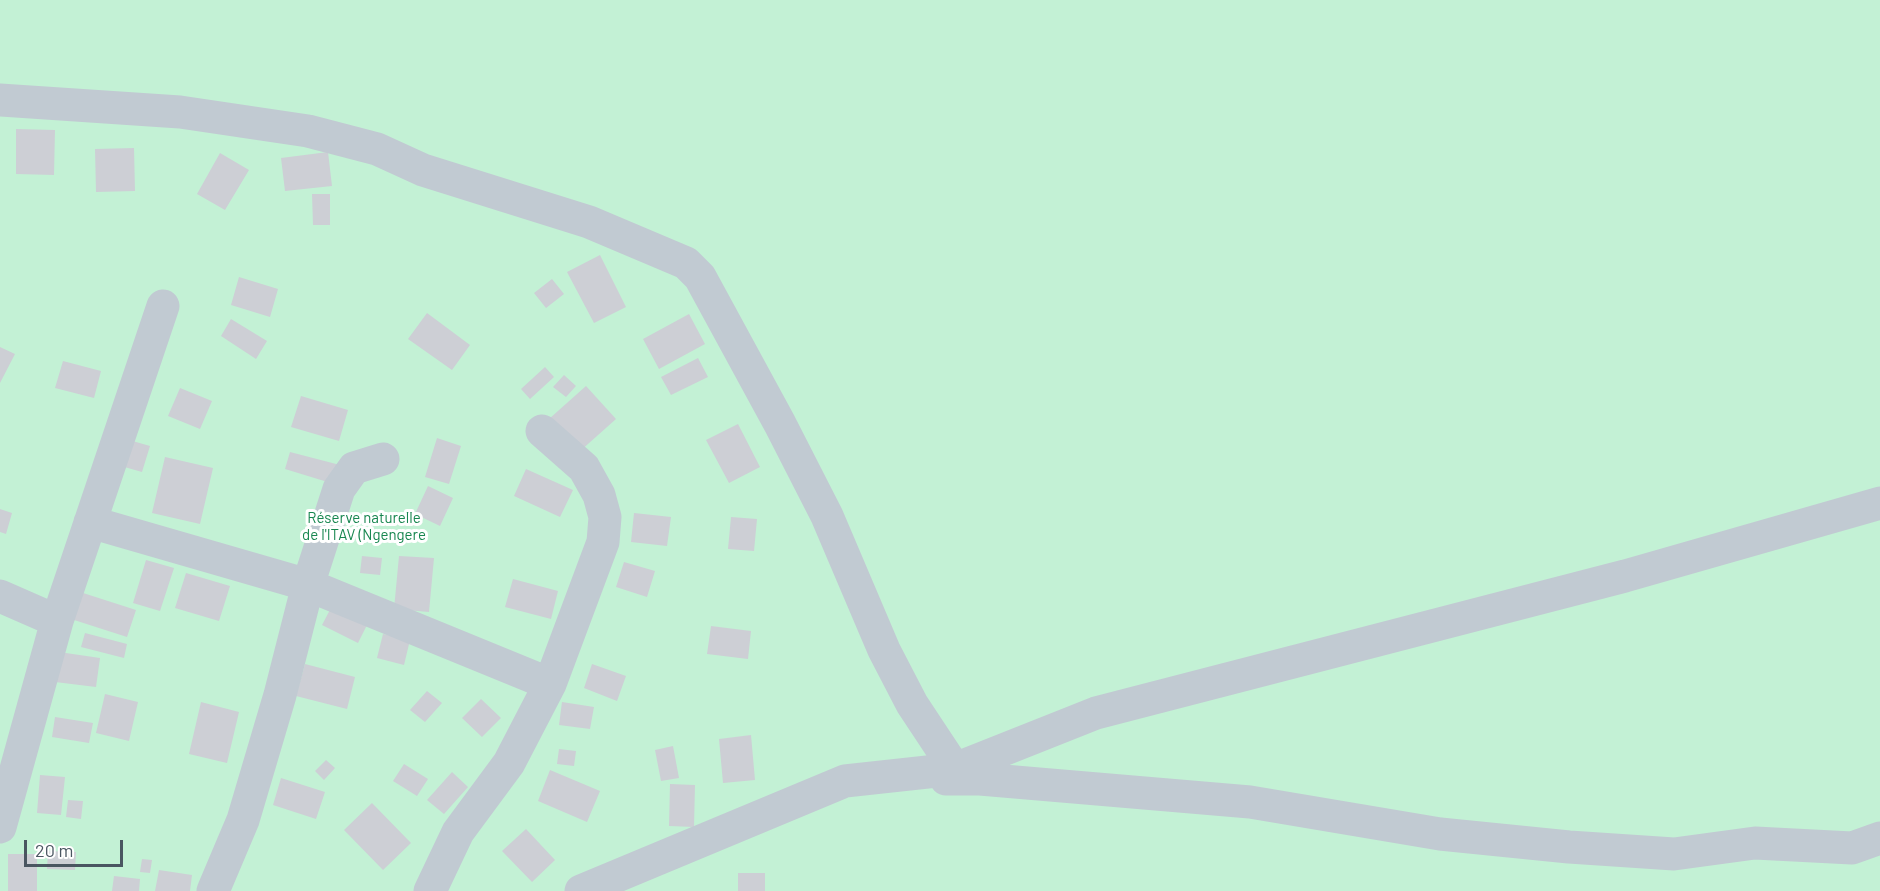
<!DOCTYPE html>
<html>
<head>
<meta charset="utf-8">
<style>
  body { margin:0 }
  #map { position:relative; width:1880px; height:891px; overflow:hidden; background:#f5f3f3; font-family:Barlow,sans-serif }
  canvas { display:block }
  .scale { position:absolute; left:24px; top:840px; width:99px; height:27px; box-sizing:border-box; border:3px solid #4a5661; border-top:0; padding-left:8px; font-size:18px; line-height:21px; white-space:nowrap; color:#4a5661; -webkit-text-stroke:4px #fff; paint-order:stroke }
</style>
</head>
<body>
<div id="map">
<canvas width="1880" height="891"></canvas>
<div class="scale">20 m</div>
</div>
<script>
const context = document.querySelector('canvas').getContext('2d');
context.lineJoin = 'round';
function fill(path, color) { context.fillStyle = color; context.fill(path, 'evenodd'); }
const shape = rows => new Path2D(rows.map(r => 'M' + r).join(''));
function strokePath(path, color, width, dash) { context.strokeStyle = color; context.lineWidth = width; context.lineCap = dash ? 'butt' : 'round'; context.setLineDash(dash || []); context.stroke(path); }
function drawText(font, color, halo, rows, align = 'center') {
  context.font = font + ' Barlow,sans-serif'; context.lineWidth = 6; context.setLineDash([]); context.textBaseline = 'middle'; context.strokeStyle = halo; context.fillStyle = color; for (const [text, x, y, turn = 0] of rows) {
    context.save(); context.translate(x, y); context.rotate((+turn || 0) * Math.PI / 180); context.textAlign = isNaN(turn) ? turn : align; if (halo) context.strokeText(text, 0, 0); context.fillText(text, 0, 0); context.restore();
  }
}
const green = shape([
  [0,0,1880,0,1880,891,0,891]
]);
const building = shape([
  [16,129,55,130,54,175,16,174],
  [134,148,135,191,96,192,95,149],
  [328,152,332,186,285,191,281,158],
  [220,153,249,170,225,210,197,194],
  [312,194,330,194,330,225,313,225],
  [600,255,626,307,594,323,567,272],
  [239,277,278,289,270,317,231,305],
  [552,279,564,294,546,308,534,293],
  [427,313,470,345,452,370,408,339],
  [689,314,705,344,659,369,643,339],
  [231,319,267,341,256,359,221,336],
  [0,347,15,354,0,383],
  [698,358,708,377,671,395,661,377],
  [63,361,101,371,94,398,55,388],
  [545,367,554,377,530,399,521,389],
  [564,375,576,386,566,397,553,387],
  [586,386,616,419,579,452,549,419],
  [180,388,212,401,200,429,168,416],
  [301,396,348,410,339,441,291,427],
  [738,424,760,467,729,483,706,440],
  [437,438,461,446,449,484,425,477],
  [129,440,150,446,142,472,121,466],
  [290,452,340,465,334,484,285,469],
  [165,457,213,468,200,524,152,513],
  [526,469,573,490,560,517,514,496],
  [428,486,453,498,440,526,415,514],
  [0,509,12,513,6,534,0,532],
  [634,513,671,517,667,546,631,542],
  [731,517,757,519,754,551,728,549],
  [362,556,382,558,380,575,360,573],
  [399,556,434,558,429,612,394,609],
  [146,560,174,568,160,611,133,603],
  [624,562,655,571,647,597,616,587],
  [186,573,230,586,219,621,175,608],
  [513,579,558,591,551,619,505,607],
  [80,592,136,610,127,637,71,619],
  [332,606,368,623,358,643,322,625],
  [711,626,751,631,748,659,707,654],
  [85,633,127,644,124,658,81,647],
  [383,634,410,640,404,665,377,658],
  [59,652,100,658,96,687,55,682],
  [305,664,355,677,347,709,296,696],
  [592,664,626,676,617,701,584,688],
  [427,691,442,703,425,722,410,710],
  [105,694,138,702,129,741,96,733],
  [481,699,501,718,482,737,462,718],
  [201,702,239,712,227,763,189,754],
  [562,702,594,707,590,729,559,725],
  [55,717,93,723,89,743,52,737],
  [751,735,755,780,723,783,719,739],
  [673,746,679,778,661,781,655,750],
  [559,749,576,751,574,766,557,764],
  [326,760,335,768,324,780,315,771],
  [404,764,428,779,417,796,393,781],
  [550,770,600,791,587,822,538,801],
  [452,772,468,787,444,814,427,800],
  [40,775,65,777,61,815,37,813],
  [281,778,325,792,316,819,273,805],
  [670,784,695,785,694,827,669,826],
  [68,800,83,801,81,819,66,817],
  [372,803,411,843,383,870,344,830],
  [526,829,555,860,532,882,502,851],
  [48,851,76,852,75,870,47,869],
  [8,854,37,854,37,891,8,891],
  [142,859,152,860,150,873,140,872],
  [159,870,192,875,190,891,155,891],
  [738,873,765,873,765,891,738,891],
  [114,876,140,879,139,891,112,891]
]);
const street = shape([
  [0,100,180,112,308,131,377,149,423,170,589,222,686,263,700,277,780,424,827,516,884,650,912,704,955,769],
  [90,522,308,585,550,684],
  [0,596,57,621],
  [946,779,980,779,1250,802,1440,834,1569,847,1674,854,1755,843,1852,848,1880,838],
  [0,827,57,621,163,306],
  [213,891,243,820,280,695,308,585,339,489,354,468,383,459],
  [430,891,458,832,509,763,550,684,603,542,605,517,599,495,584,468,542,431],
  [581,891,845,781,955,769,1096,713,1625,576,1880,503]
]);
const parkNames = [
  ["Réserve naturelle",364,518],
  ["de l'ITAV (Ngengere",364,535]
];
fill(green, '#c3f1d5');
fill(building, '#cdcfd5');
strokePath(street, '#c1cad2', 33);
drawText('15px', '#17864f', '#fff', parkNames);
</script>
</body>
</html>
